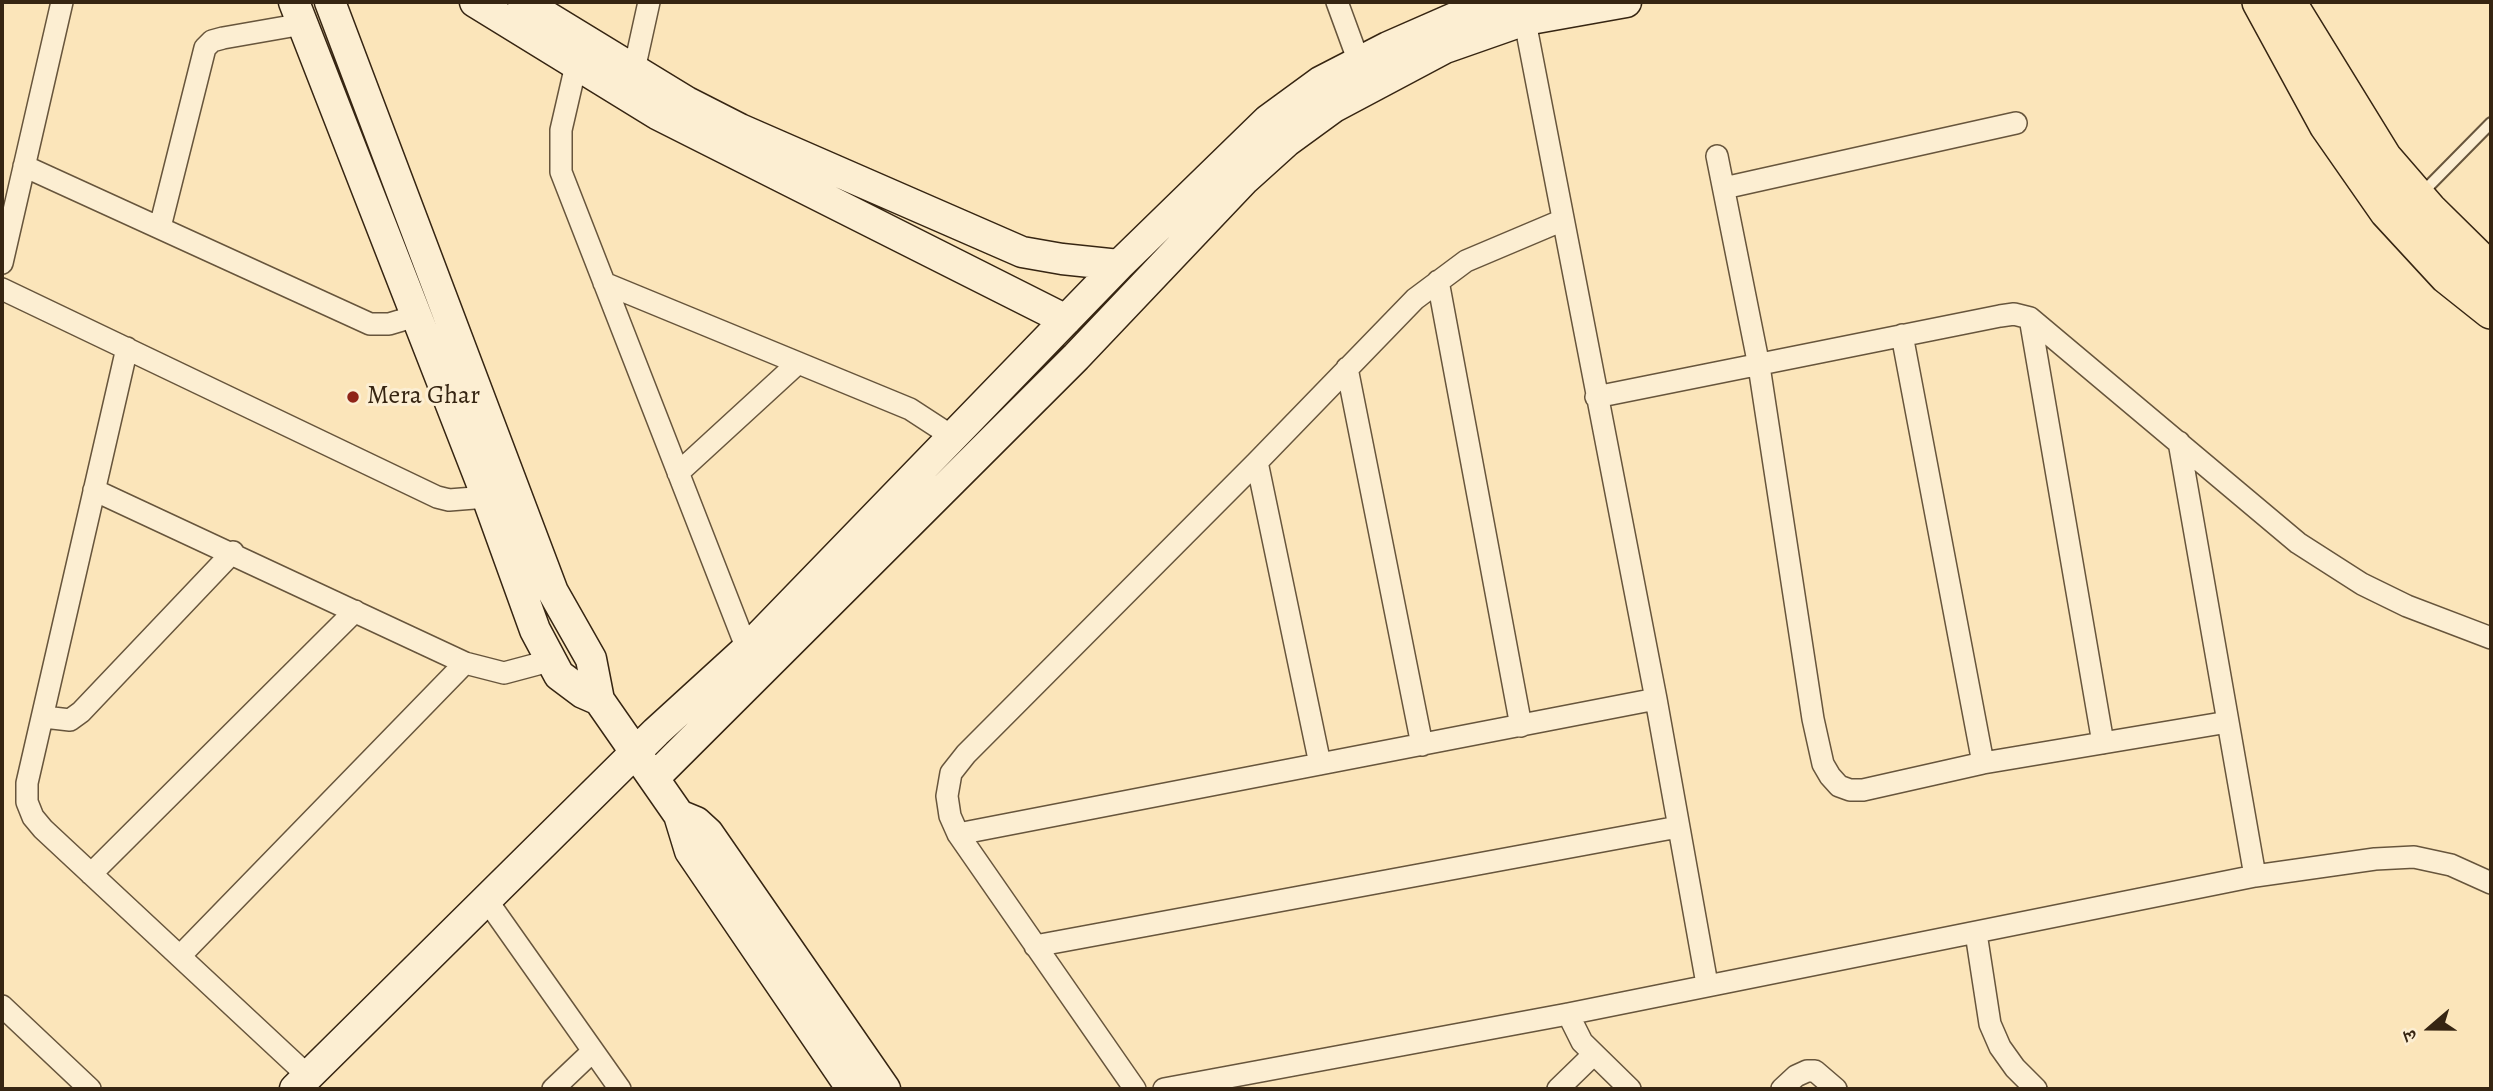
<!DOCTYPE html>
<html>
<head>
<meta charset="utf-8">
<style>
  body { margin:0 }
  #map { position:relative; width:2493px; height:1091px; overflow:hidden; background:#fbe5ba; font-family:Alegreya,"Noto Serif Devanagari",serif }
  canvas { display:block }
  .frame { position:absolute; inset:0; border:4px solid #362512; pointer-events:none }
  .north { position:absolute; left:2395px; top:993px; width:70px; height:70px; -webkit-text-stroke:5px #fceed2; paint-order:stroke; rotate:250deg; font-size:19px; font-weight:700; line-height:28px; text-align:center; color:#362512 }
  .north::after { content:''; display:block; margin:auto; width:24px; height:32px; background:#362512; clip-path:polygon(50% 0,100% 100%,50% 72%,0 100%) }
</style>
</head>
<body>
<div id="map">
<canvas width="2493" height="1091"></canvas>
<div class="frame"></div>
<div class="north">उ</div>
</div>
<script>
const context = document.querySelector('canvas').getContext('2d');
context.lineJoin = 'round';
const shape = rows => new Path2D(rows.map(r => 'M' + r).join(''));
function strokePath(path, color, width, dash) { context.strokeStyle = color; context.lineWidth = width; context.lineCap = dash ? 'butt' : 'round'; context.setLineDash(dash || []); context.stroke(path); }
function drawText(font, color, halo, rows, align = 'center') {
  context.font = font + ' Alegreya,serif'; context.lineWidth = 6; context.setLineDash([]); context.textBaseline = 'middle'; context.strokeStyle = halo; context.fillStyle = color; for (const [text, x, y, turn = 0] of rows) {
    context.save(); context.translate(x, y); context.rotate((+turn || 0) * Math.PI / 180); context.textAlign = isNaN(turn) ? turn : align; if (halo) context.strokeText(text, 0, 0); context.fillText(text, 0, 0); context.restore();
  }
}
const lane = shape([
  [2422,193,2491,123]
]);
const street = shape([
  [1337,2,1359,62],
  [1522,6,1656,699,1707,984],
  [576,65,561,130,561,172,747,649],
  [634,70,649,2],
  [1717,156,1759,366,1813,719,1823,764,1830,776,1839,786,1850,790,1863,790,1983,763,2228,722],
  [24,166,370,324,389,324,416,316],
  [1724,188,2016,123],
  [160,227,205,48,212,41,223,38,303,24],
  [2,263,62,2],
  [1438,281,1521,726],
  [604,283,910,409,953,437],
  [2,289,437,497,449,500,487,497],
  [2030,318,2103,743],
  [1902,335,1983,763],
  [127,348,27,783,27,802,33,817,43,829,307,1075],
  [1347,368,1422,745],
  [1596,397,2000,316,2014,314,2030,318,2298,543,2362,584,2407,606,2491,638],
  [2179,442,2255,876],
  [1257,462,1320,764],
  [678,473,798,363],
  [94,490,465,663,504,673,549,661],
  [44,717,70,720,81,712,233,552],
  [958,834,1656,699],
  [91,874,355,611],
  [488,902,620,1089],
  [1976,933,1990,1024,2000,1047,2015,1068,2036,1089],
  [1035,946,1678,827],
  [180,956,465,663],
  [2,1006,90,1089],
  [1568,1014,1582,1042,1630,1089],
  [553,1089,593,1051],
  [1135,1089,958,834,950,816,947,796,951,773,966,754,1257,462,1415,299,1466,261,1563,220],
  [1164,1089,1568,1014,2255,876,2375,859,2414,857,2451,865,2491,883],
  [1558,1089,1593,1055],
  [1782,1089,1796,1076,1807,1071,1815,1071,1836,1089]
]);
const secondary = shape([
  [294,2,487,497,535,630,559,675,583,693,599,700],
  [330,2,553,592,591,659,599,700,679,815,690,851,852,1089],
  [475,2,657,114,1066,320],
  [523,2,687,102,740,129,1022,252,1062,259,1119,265],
  [654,778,1076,357,1245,179,1286,142,1334,107,1445,48,1525,20,1626,2],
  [679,815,696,822,708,833,885,1089],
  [295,1089,656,732,747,649,1119,265,1268,120,1320,82,1388,47,1468,12,1512,2]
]);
const primary = shape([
  [2260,2,2327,125,2387,211,2447,276,2491,311],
  [2288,2,2384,158,2429,210,2491,271]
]);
const markers = [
  [353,397,7,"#8f2418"]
];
const poiNames = [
  ["Mera Ghar",367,397]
];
strokePath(lane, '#67553c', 14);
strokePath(street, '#67553c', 24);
strokePath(secondary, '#362512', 33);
strokePath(primary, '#362512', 38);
strokePath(lane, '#fceed2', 10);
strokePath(street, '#fceed2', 21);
strokePath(secondary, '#fceed2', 30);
strokePath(primary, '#fbe5ba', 35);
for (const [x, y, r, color] of markers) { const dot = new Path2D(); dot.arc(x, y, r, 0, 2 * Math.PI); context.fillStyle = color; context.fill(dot); strokePath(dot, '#fceed2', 2.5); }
drawText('26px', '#362512', '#fceed2', poiNames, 'left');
</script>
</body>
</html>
